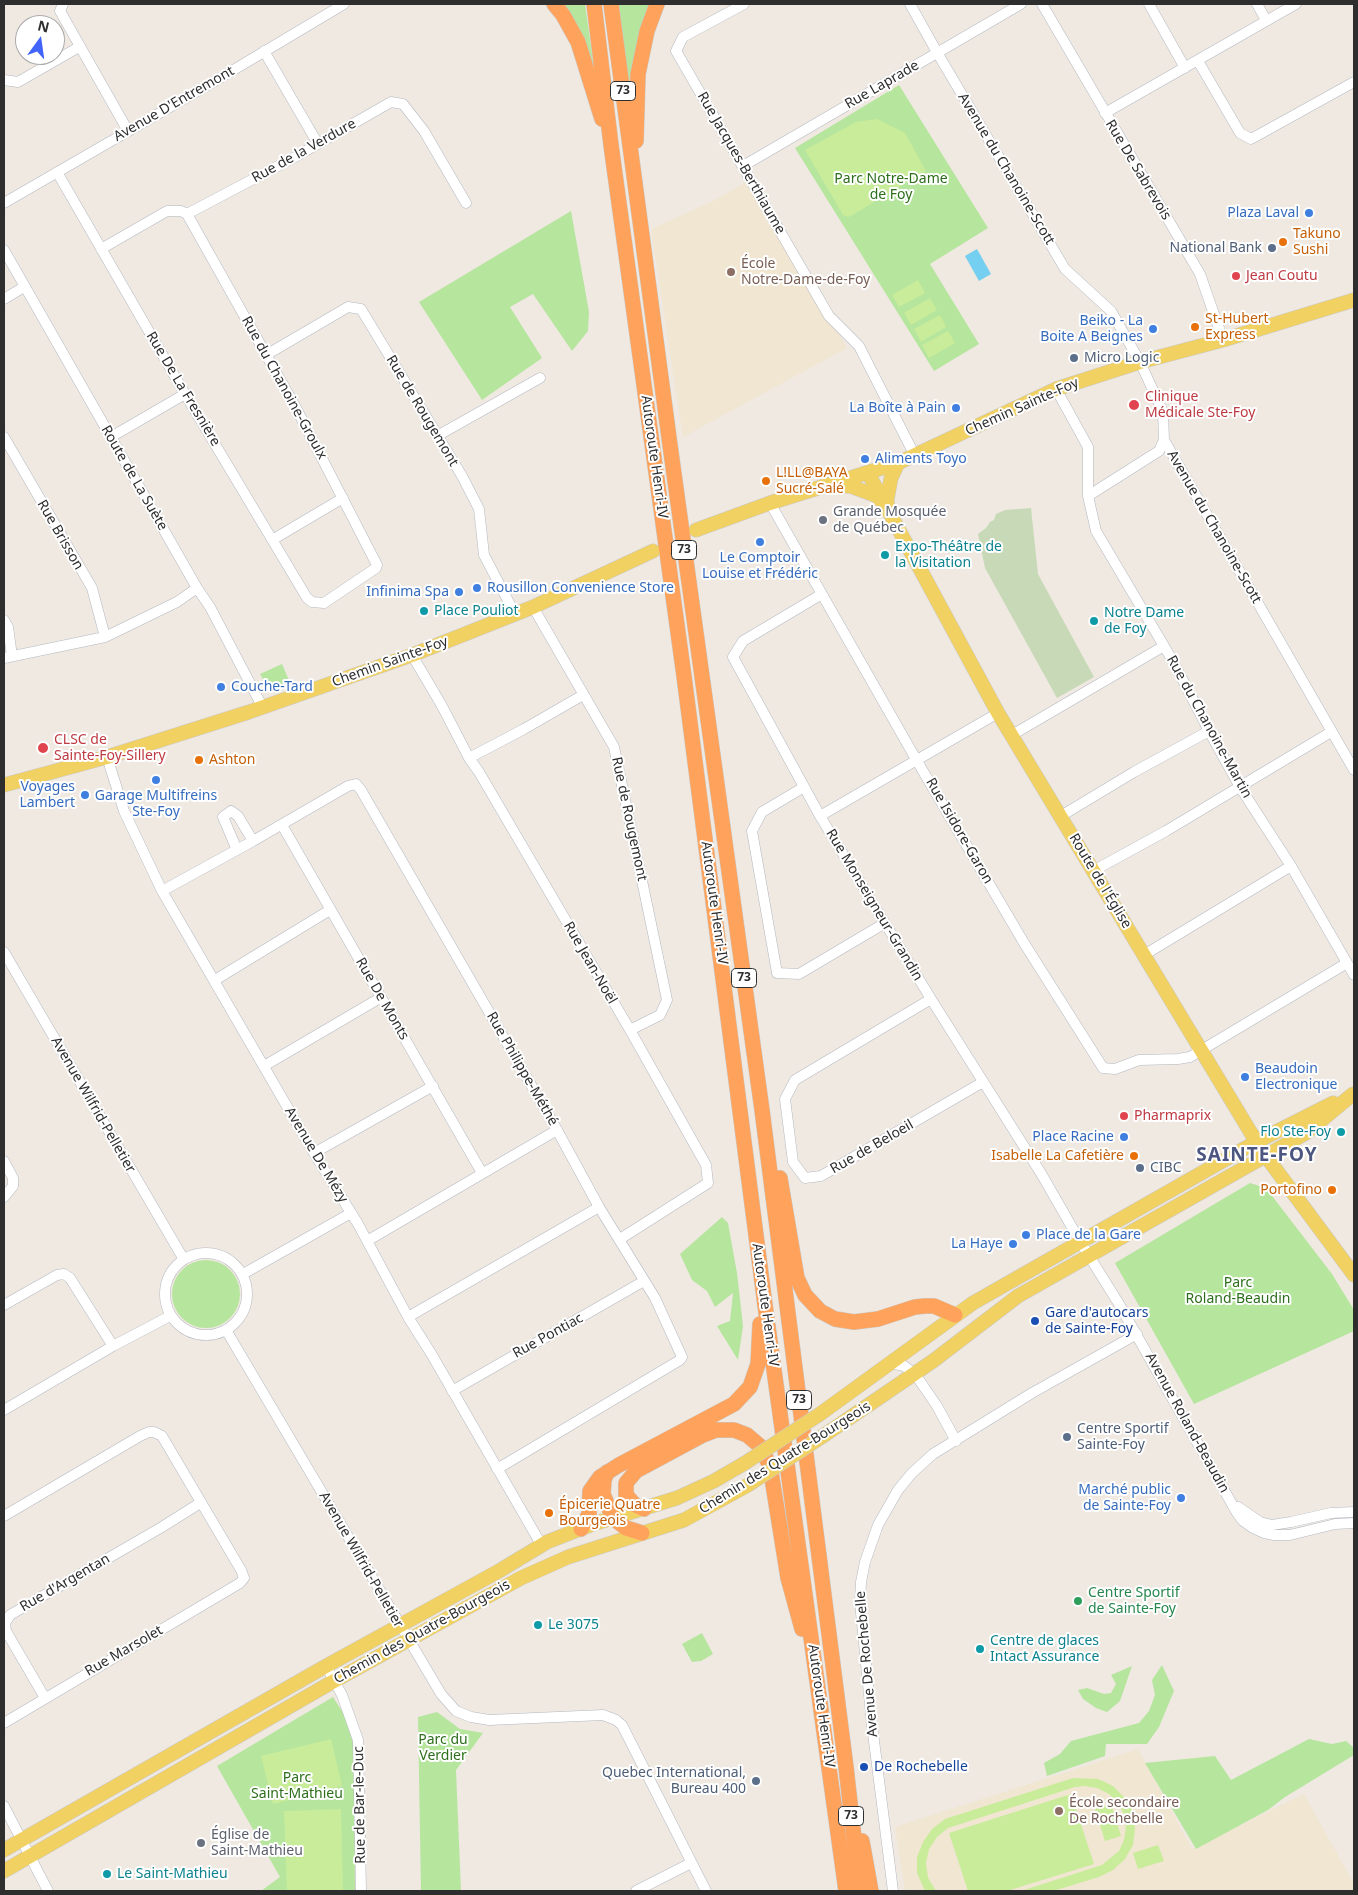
<!DOCTYPE html>
<html>
<head>
<meta charset="utf-8">
<style>
  body { margin:0 }
  #map { position:relative; width:1358px; height:1895px; overflow:hidden; background:#efe9e1; font-family:"Noto Sans",sans-serif }
  canvas { display:block }
  .frame { position:absolute; inset:0; border:5px solid #2e2e2e; pointer-events:none }
  .north { position:absolute; left:15px; top:15px; width:50px; height:50px; box-sizing:border-box; background:#fff; border:1px solid #ababab; border-radius:50%; rotate:14deg; font-size:14px; font-weight:700; line-height:20px; text-align:center; color:#2e2e2e }
  .north::after { content:''; display:block; margin:auto; width:18px; height:22px; background:#4264fb; clip-path:polygon(50% 0,100% 100%,50% 72%,0 100%) }
</style>
</head>
<body>
<div id="map">
<canvas width="1358" height="1895"></canvas>
<div class="frame"></div>
<div class="north">N</div>
</div>
<script>
const context = document.querySelector('canvas').getContext('2d');
context.lineJoin = 'round';
function fill(path, color) { context.fillStyle = color; context.fill(path, 'evenodd'); }
const shape = rows => new Path2D(rows.map(r => 'M' + r).join(''));
function strokePath(path, color, width, dash) { context.strokeStyle = color; context.lineWidth = width; context.lineCap = dash ? 'butt' : 'round'; context.setLineDash(dash || []); context.stroke(path); }
function drawText(font, color, halo, rows, align = 'center') {
  context.font = font + ' "Noto Sans",sans-serif'; context.lineWidth = 4; context.setLineDash([]); context.textBaseline = 'middle'; context.strokeStyle = halo; context.fillStyle = color; for (const [text, x, y, turn = 0] of rows) {
    context.save(); context.translate(x, y); context.rotate((+turn || 0) * Math.PI / 180); context.textAlign = isNaN(turn) ? turn : align; if (halo) context.strokeText(text, 0, 0); context.fillText(text, 0, 0); context.restore();
  }
}
const education = shape([
  [751,179,847,348,683,437,651,229,715,200],
  [1138,1749,1192,1849,1304,1794,1354,1884,1354,1891,905,1891,895,1827]
]);
const green = shape([
  [561,4,585,4,596,81],
  [618,4,653,4,630,99],
  [899,85,988,228,930,264,979,344,934,371,795,148],
  [571,211,589,312,588,331,572,351,533,294,510,307,542,358,482,400,419,302],
  [282,664,290,683,273,690,268,688,260,674],
  [1250,1183,1266,1188,1332,1274,1354,1310,1354,1331,1194,1404,1115,1263],
  [722,1217,728,1223,737,1273,743,1326,738,1360,717,1326,730,1321,733,1293,715,1307,707,1291,692,1280,680,1254],
  '172 1294a34 34 0 1 1 68 0a34 34 0 1 1-68 0Z',
  [702,1633,713,1654,701,1661,692,1662,682,1644],
  [1162,1665,1174,1691,1159,1727,1147,1744,1106,1744,1105,1756,1047,1776,1044,1763,1060,1754,1071,1741,1139,1723,1149,1711,1155,1695,1152,1680],
  [1132,1666,1120,1701,1107,1712,1096,1708,1083,1699,1078,1690,1087,1688,1104,1694,1111,1693,1116,1684,1111,1675],
  [333,1697,347,1719,354,1748,355,1891,261,1891,280,1877,217,1766],
  [437,1712,460,1729,483,1733,456,1770,461,1891,421,1891,418,1717],
  [1309,1739,1332,1744,1346,1741,1354,1748,1354,1755,1285,1797,1268,1810,1196,1849,1145,1763,1215,1756,1231,1780]
]);
const cemetery = shape([
  [1031,508,1038,574,1094,677,1057,698,985,568,978,534,986,528,990,522,994,520,996,514,1005,510]
]);
const pitch = shape([
  [877,119,905,133,926,171,849,217,843,215,805,150,856,122],
  [918,280,925,293,899,307,892,295],
  [930,298,937,310,911,325,904,313],
  [940,315,946,327,921,342,914,329],
  [948,331,955,343,929,358,922,345],
  [331,1739,342,1786,273,1804,261,1756],
  [1073,1778,1098,1779,1113,1786,1125,1798,1133,1812,1135,1828,1133,1845,1125,1859,1113,1870,1099,1877,1053,1891,1021,1891,1102,1865,1119,1851,1124,1840,1126,1827,1124,1814,1118,1803,1109,1794,1097,1788,1085,1786,1075,1787,948,1828,937,1837,929,1849,926,1863,928,1878,936,1891,925,1891,917,1873,917,1857,923,1842,932,1829,945,1819],
  [1071,1794,1094,1864,1007,1891,968,1891,949,1833],
  [1111,1804,1121,1836,1105,1841,1095,1809],
  [341,1809,343,1891,287,1891,284,1811],
  [1158,1845,1164,1861,1138,1869,1133,1853]
]);
const water = shape([
  [977,249,991,274,979,281,965,256]
]);
const minor = shape([
  [63,4,60,11,128,131],
  [744,4,683,37,676,51,829,316,859,346,915,456],
  [910,4,938,54,1065,269,1111,311,1140,362,1163,412,1164,440,1354,770],
  [1042,4,1200,274,1223,340],
  [1149,4,1185,68],
  [1257,4,1266,20],
  [264,51,318,144],
  [1198,61,1240,133,1251,139,1354,82],
  [4,80,18,82,79,47],
  [1105,113,1296,4],
  [743,166,1021,4],
  [57,172,185,394,307,598,312,602,324,603,376,568,377,565,296,408,187,214],
  [4,203,215,81,344,4],
  [101,249,167,211,181,211,187,214,295,157,391,102,403,104,424,131,466,203],
  [4,250,197,588,210,607,263,708],
  [4,299,24,287],
  [266,355,348,307,361,309,462,476,479,509,484,555,515,614],
  [1056,389,1088,447,1088,496,1096,531,1174,663,1209,731,1240,787,1291,866,1354,975],
  [437,436,540,378],
  [4,437,92,588,105,637],
  [111,437,185,394],
  [1088,496,1159,451,1164,440],
  [770,503,917,761,1024,943,1103,1068,1115,1069,1139,1060,1178,1059,1190,1057,1347,963],
  [272,540,343,498],
  [822,594,743,641,733,657,820,816,931,999,1042,1175,1081,1243,1119,1304,1237,1513,1243,1521,1253,1528,1264,1533,1274,1535,1290,1535,1335,1524,1354,1523],
  [533,607,614,747,667,1000,660,1015,630,1030],
  [4,620,8,627,12,656],
  [412,655,442,706,469,758,479,772,630,1030,706,1165,708,1183,620,1239],
  [4,658,105,637,177,602,197,588],
  [1012,735,1164,646],
  [107,757,124,811,162,891,314,1153,358,1224,408,1317,432,1355,542,1546],
  [469,758,524,729,583,695],
  [804,787,762,812,752,831,777,973,799,974,885,923],
  [820,816,998,713],
  [1061,816,1134,772,1209,731],
  [282,825,482,1173],
  [237,850,223,817,231,811,238,816,253,841],
  [1093,871,1166,831,1331,732],
  [162,891,253,841,348,786,356,784,361,790,557,1130,599,1207,655,1298,682,1357,680,1360,497,1469],
  [4,952,183,1258],
  [1144,955,1291,866],
  [215,980,330,910],
  [931,999,795,1080,785,1099,793,1162,805,1178,821,1176,983,1082],
  [264,1066,380,998],
  [314,1153,433,1086],
  [4,1161,13,1178,13,1186,4,1197],
  [367,1241,557,1130],
  '165 1294a41 41 0 1 1 82 0a41 41 0 1 1-82 0Z',
  [243,1274,351,1213],
  [4,1305,57,1275,64,1274,70,1278,113,1346],
  [408,1317,599,1207],
  [226,1330,441,1694,456,1711,471,1717,489,1720,603,1715,616,1720,622,1725,706,1891],
  [890,1363,904,1366,915,1374,937,1406,956,1441],
  [452,1391,644,1281],
  [4,1410,113,1346,170,1316],
  [1238,1507,1260,1522,1272,1525,1291,1522,1331,1513,1354,1512],
  [4,1516,140,1436,149,1432,154,1432,162,1436,241,1570,244,1578,240,1583,4,1723],
  [326,1666,342,1695,358,1740,361,1891],
  [45,1698,6,1631,5,1623,10,1615,162,1527,200,1503],
  [4,1806,48,1891],
  [636,1891,691,1863],
  [893,1891,872,1725,860,1602,861,1582,865,1562,878,1525,898,1490,912,1473,933,1454,1032,1393,1137,1334]
]);
const major = shape([
  [868,473,998,713,1251,1133,1271,1163,1354,1275],
  [837,486,850,486,877,496,883,503],
  [888,509,887,500,891,478,898,463],
  [696,530,770,503,898,463,1056,389,1140,362,1223,340,1354,300],
  [4,785,107,757,249,712,412,655,533,607,653,551],
  [820,1414,973,1303,1256,1142,1333,1103],
  [823,1436,933,1361,1018,1296,1306,1133,1353,1094],
  [4,1850,326,1666,499,1571,547,1542,593,1524,677,1498,714,1481,745,1463],
  [4,1871,334,1681,521,1578,568,1557,684,1520,748,1485]
]);
const highway = shape([
  [554,4,563,15,578,42,602,119],
  [594,4,611,145,684,676,765,1305,846,1891],
  [611,4,670,445,762,1110,846,1767,860,1891],
  [636,141,638,74,647,31,657,4],
  [780,1178,797,1278,805,1295,820,1311,835,1319,854,1322,878,1319,915,1307,925,1306,934,1306,955,1315],
  [607,1472,604,1480,603,1494,613,1518,626,1528,642,1533],
  [644,1509,635,1505,626,1495,626,1483,636,1471,703,1435,716,1430,734,1430,747,1435,760,1446,770,1466,788,1578,802,1629],
  [581,1529,589,1514,590,1491,600,1477,619,1465,734,1404,750,1387,758,1364,760,1324],
  [862,1841,871,1891]
]);
const majorBridge = shape([
  [745,1463,820,1414],
  [748,1485,823,1436]
]);
const markers = [
  [1309,213,5,"#3f7fe0"],
  [1283,242,5,"#e8710a"],
  [1272,248,5,"#5c6f8a"],
  [731,272,5,"#8d6e63"],
  [1236,276,5,"#e0444e"],
  [1195,327,5,"#e8710a"],
  [1153,329,5,"#3f7fe0"],
  [1074,358,5,"#5c6f8a"],
  [1134,405,6,"#e0444e"],
  [956,408,5,"#3f7fe0"],
  [865,459,5,"#3f7fe0"],
  [766,481,5,"#e8710a"],
  [823,520,5,"#6b7280"],
  [760,542,5,"#3f7fe0"],
  [885,555,5,"#0f9aa8"],
  [477,588,5,"#3f7fe0"],
  [459,592,5,"#3f7fe0"],
  [424,611,5,"#0f9aa8"],
  [1094,621,5,"#0f9aa8"],
  [221,687,5,"#3f7fe0"],
  [43,748,6,"#e0444e"],
  [199,760,5,"#e8710a"],
  [156,780,5,"#3f7fe0"],
  [85,795,5,"#3f7fe0"],
  [1245,1077,5,"#3f7fe0"],
  [1124,1116,5,"#e0444e"],
  [1341,1132,5,"#0f9aa8"],
  [1124,1137,5,"#3f7fe0"],
  [1134,1156,5,"#e8710a"],
  [1140,1168,5,"#5c6f8a"],
  [1332,1190,5,"#e8710a"],
  [1026,1235,5,"#3f7fe0"],
  [1013,1244,5,"#3f7fe0"],
  [1035,1321,5,"#1a4fb4"],
  [1067,1437,5,"#5c6f8a"],
  [1181,1498,5,"#3f7fe0"],
  [549,1513,5,"#e8710a"],
  [1078,1601,5,"#2e9e5b"],
  [538,1625,5,"#0f9aa8"],
  [980,1649,5,"#0f9aa8"],
  [864,1767,5,"#1a4fb4"],
  [756,1781,5,"#5c6f8a"],
  [1059,1811,5,"#8d6e63"],
  [201,1843,5,"#6b7280"],
  [107,1874,5,"#0f9aa8"]
];
const shields = [
  [623,91,25],
  [684,550,25],
  [744,978,25],
  [799,1400,25],
  [851,1816,25]
];
const shieldNames = [
  ["73",623,91],
  ["73",684,550],
  ["73",744,978],
  ["73",799,1400],
  ["73",851,1816]
];
const streetNames = [
  ["Rue Laprade",882,85,-30],
  ["Avenue D'Entremont",174,104,-30],
  ["Rue de la Verdure",304,151,-29],
  ["Rue Jacques-Berthiaume",741,163,60],
  ["Avenue du Chanoine-Scott",1006,169,59],
  ["Rue De Sabrevois",1138,170,59],
  ["Rue du Chanoine-Groulx",284,388,61],
  ["Rue De La Fresnière",183,389,59],
  ["Chemin Sainte-Foy",1022,407,-24],
  ["Rue de Rougemont",422,411,59],
  ["Autoroute Henri-IV",654,457,82],
  ["Route de La Suète",134,478,60],
  ["Avenue du Chanoine-Scott",1214,527,60],
  ["Rue Brisson",60,535,60],
  ["Chemin Sainte-Foy",390,662,-20],
  ["Rue du Chanoine-Martin",1209,727,61],
  ["Rue de Rougemont",629,819,78],
  ["Rue Isidore-Garon",959,831,60],
  ["Route de l'Église",1100,881,59],
  ["Autoroute Henri-IV",714,903,82],
  ["Rue Monseigneur-Grandin",874,905,59],
  ["Rue Jean-Noël",590,963,60],
  ["Rue De Monts",382,999,60],
  ["Rue Philippe-Méthé",522,1069,60],
  ["Avenue Wilfrid-Pelletier",93,1105,60],
  ["Rue de Beloeil",872,1147,-30],
  ["Avenue De Mézy",316,1155,59],
  ["Autoroute Henri-IV",765,1305,82],
  ["Rue Pontiac",548,1336,-29],
  ["Avenue Roland-Beaudin",1187,1423,61],
  ["Chemin des Quatre-Bourgeois",785,1458,-32],
  ["Avenue Wilfrid-Pelletier",361,1560,60],
  ["Rue d'Argentan",65,1583,-30],
  ["Chemin des Quatre-Bourgeois",422,1632,-29],
  ["Rue Marsolet",124,1651,-30],
  ["Avenue De Rochebelle",867,1664,-95],
  ["Autoroute Henri-IV",821,1706,82],
  ["Rue de Bar-le-Duc",360,1805,-91]
];
const parkNames = [
  ["Parc Notre-Dame",891,179],
  ["de Foy",891,195],
  ["Parc",1238,1283],
  ["Roland-Beaudin",1238,1299],
  ["Parc du",443,1740],
  ["Verdier",443,1756],
  ["Parc",297,1778],
  ["Saint-Mathieu",297,1794]
];
const shopNames = [
  ["Plaza Laval",1299,213],
  ["Beiko - La",1143,321],
  ["Boite A Beignes",1143,337],
  ["La Boîte à Pain",946,408],
  ["Aliments Toyo",875,459,"left"],
  ["Le Comptoir",760,558,"center"],
  ["Louise et Frédéric",760,574,"center"],
  ["Rousillon Convenience Store",487,588,"left"],
  ["Infinima Spa",449,592],
  ["Couche-Tard",231,687,"left"],
  ["Voyages",75,787],
  ["Lambert",75,803],
  ["Garage Multifreins",156,796,"center"],
  ["Ste-Foy",156,812,"center"],
  ["Beaudoin",1255,1069,"left"],
  ["Electronique",1255,1085,"left"],
  ["Place Racine",1114,1137],
  ["Place de la Gare",1036,1235,"left"],
  ["La Haye",1003,1244],
  ["Marché public",1171,1490],
  ["de Sainte-Foy",1171,1506]
];
const foodNames = [
  ["Takuno",1293,234],
  ["Sushi",1293,250],
  ["St-Hubert",1205,319],
  ["Express",1205,335],
  ["L!LL@BAYA",776,473],
  ["Sucré-Salé",776,489],
  ["Ashton",209,760],
  ["Isabelle La Cafetière",1124,1156,"right"],
  ["Portofino",1322,1190,"right"],
  ["Épicerie Quatre",559,1505],
  ["Bourgeois",559,1521]
];
const serviceNames = [
  ["National Bank",1262,248,"right"],
  ["Micro Logic",1084,358],
  ["CIBC",1150,1168],
  ["Centre Sportif",1077,1429],
  ["Sainte-Foy",1077,1445],
  ["Quebec International,",746,1773,"right"],
  ["Bureau 400",746,1789,"right"]
];
const educationNames = [
  ["École",741,264],
  ["Notre-Dame-de-Foy",741,280],
  ["École secondaire",1069,1803],
  ["De Rochebelle",1069,1819]
];
const healthNames = [
  ["Jean Coutu",1246,276],
  ["Clinique",1145,397],
  ["Médicale Ste-Foy",1145,413],
  ["CLSC de",54,740],
  ["Sainte-Foy-Sillery",54,756],
  ["Pharmaprix",1134,1116]
];
const worshipNames = [
  ["Grande Mosquée",833,512],
  ["de Québec",833,528],
  ["Église de",211,1835],
  ["Saint-Mathieu",211,1851]
];
const cultureNames = [
  ["Expo-Théâtre de",895,547],
  ["la Visitation",895,563],
  ["Place Pouliot",434,611],
  ["Notre Dame",1104,613],
  ["de Foy",1104,629],
  ["Flo Ste-Foy",1331,1132,"right"],
  ["Le 3075",548,1625],
  ["Centre de glaces",990,1641],
  ["Intact Assurance",990,1657],
  ["Le Saint-Mathieu",117,1874]
];
const transitNames = [
  ["Gare d'autocars",1045,1313],
  ["de Sainte-Foy",1045,1329],
  ["De Rochebelle",874,1767]
];
const leisureNames = [
  ["Centre Sportif",1088,1593],
  ["de Sainte-Foy",1088,1609]
];
const districtNames = [
  ["SAINTE-FOY",1257,1156]
];
fill(education, '#f0e6d1');
fill(green, '#b6e59e');
fill(cemetery, '#c8d9b8');
fill(pitch, '#c9ec9a');
fill(water, '#75cff0');
strokePath(minor, '#b4b7c1', 11);
strokePath(major, '#c9c9c9', 15);
strokePath(highway, '#c9c9c9', 16);
strokePath(minor, '#fff', 10);
strokePath(major, '#f2d163', 14);
strokePath(highway, '#ffa35c', 15);
strokePath(majorBridge, '#c9c9c9', 15, []);
strokePath(majorBridge, '#f2d163', 14);
for (const [x, y, r, color] of markers) { const dot = new Path2D(); dot.arc(x, y, r, 0, 2 * Math.PI); context.fillStyle = color; context.fill(dot); strokePath(dot, '#fff', 2); }
for (const [x, y, w] of shields) { const box = new Path2D(); box.roundRect(x - w / 2, y - 9.5, w, 19, 4); context.fillStyle = '#fff'; context.fill(box); strokePath(box, '#2e2e2e', 1); }
drawText('bold 12px', '#2e2e2e', null, shieldNames);
drawText('14px', '#2e2e2e', '#fff', streetNames);
drawText('14px', '#2c6e1b', '#fff', parkNames);
drawText('14px', '#366cbe', '#fff', shopNames, 'right');
drawText('14px', '#c56008', '#fff', foodNames, 'left');
drawText('14px', '#4e5e75', '#fff', serviceNames, 'left');
drawText('14px', '#785e54', '#fff', educationNames, 'left');
drawText('14px', '#be3a42', '#fff', healthNames, 'left');
drawText('14px', '#5b616d', '#fff', worshipNames, 'left');
drawText('14px', '#0d838f', '#fff', cultureNames, 'left');
drawText('14px', '#164399', '#fff', transitNames, 'left');
drawText('14px', '#27864d', '#fff', leisureNames, 'left');
context.letterSpacing = '1px';
drawText('bold 19px', '#4d5680', '#fff', districtNames);
context.letterSpacing = '0px';
</script>
</body>
</html>
